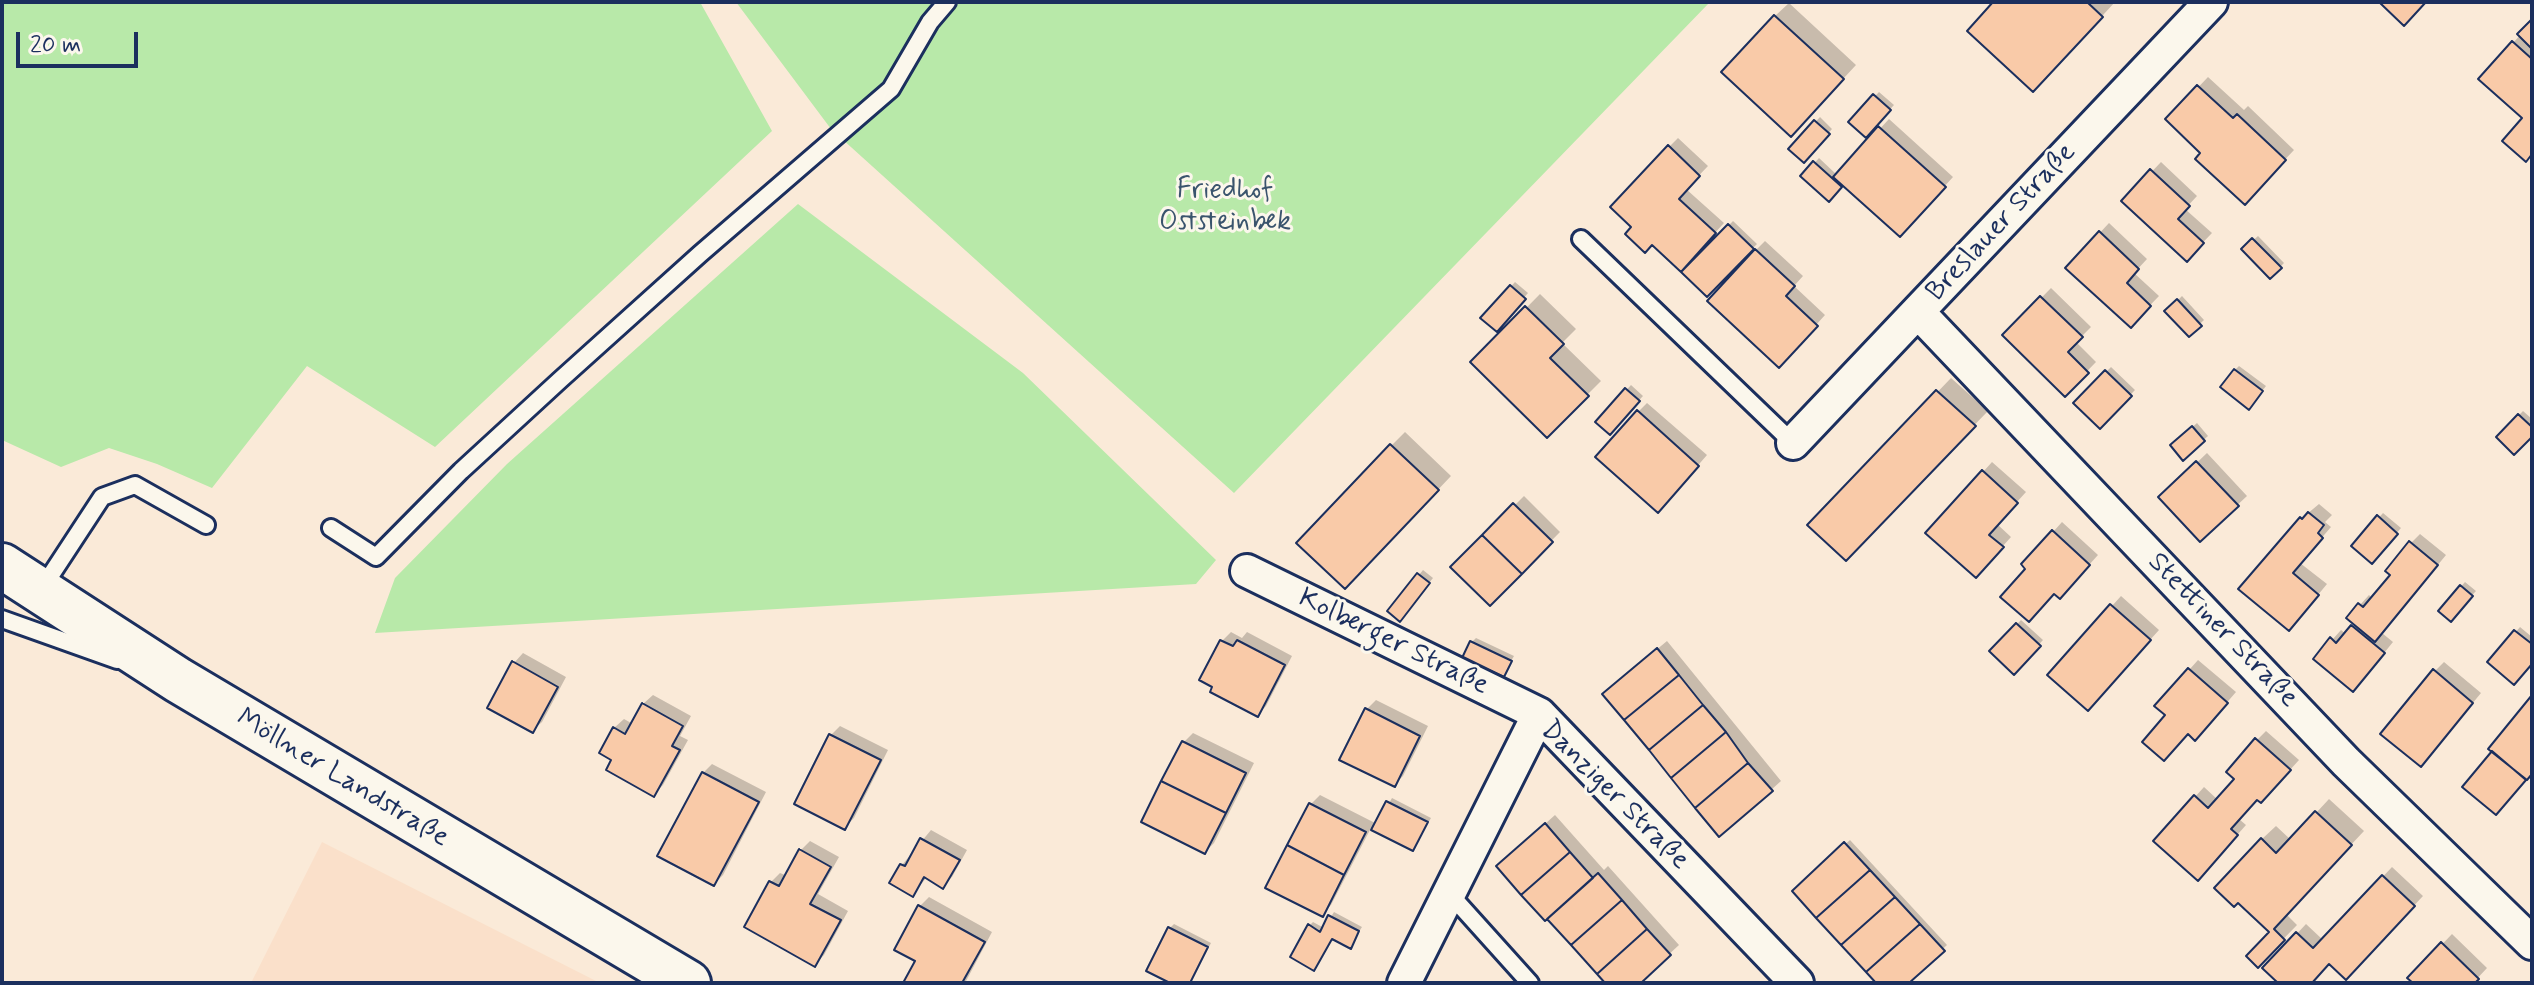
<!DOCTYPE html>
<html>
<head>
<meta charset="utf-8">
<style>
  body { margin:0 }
  #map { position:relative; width:2534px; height:985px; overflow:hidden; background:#faead8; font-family:Mynerve,sans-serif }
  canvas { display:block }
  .frame { position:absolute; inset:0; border:4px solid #1b2f5e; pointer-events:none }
  .scale { position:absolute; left:16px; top:32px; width:122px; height:36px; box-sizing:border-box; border:4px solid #1b2f5e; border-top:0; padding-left:10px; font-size:24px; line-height:28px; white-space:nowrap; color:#1b2f5e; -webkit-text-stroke:6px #fbf7ec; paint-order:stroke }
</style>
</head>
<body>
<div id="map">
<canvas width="2534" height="985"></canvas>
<div class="frame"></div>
<div class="scale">20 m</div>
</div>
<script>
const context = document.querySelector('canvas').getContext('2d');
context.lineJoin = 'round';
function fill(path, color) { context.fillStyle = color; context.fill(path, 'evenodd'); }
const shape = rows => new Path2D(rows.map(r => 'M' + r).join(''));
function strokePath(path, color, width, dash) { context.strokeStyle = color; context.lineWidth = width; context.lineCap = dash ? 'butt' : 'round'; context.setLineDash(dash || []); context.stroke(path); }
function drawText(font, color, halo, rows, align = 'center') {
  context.font = font + ' Mynerve,sans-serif'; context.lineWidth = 6; context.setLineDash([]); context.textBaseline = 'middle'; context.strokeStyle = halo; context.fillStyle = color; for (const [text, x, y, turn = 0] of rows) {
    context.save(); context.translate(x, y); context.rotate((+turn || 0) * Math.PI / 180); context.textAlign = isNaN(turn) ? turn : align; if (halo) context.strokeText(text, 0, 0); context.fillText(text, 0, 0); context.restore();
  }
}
const built = shape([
  [322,842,600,983,251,983]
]);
const green = shape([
  [2,2,700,2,772,131,435,447,307,366,212,488,157,464,109,448,61,467,2,440],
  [736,2,1710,2,1234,493,831,129],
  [798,204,1023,373,1216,560,1196,584,375,633,395,578,507,464]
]);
const shadow = shape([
  [1996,2,2115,2,2047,76],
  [1789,3,1856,65,1805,120,1775,16],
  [2532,22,2532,152,2513,43],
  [2208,77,2244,110,2248,106,2294,150,2245,202,2203,153,2168,119],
  [1879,92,1894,105,1866,135,1851,122],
  [1820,117,1832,129,1804,160,1791,148],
  [1889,119,1953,177,1909,225,1843,183,1829,199,1803,176,1819,158,1837,175],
  [1678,138,1708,166,1686,189,1724,223,1690,260,1634,227,1669,147],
  [2161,162,2197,196,2185,209,2212,233,2187,259,2124,201],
  [1733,221,1757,244,1707,294,1684,272],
  [2109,223,2147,259,2134,273,2159,296,2131,325,2068,267],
  [2258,236,2284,263,2271,276,2244,249],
  [1765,241,1803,276,1794,286,1825,315,1788,356,1756,250],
  [1515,282,1528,293,1497,329,1483,318],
  [2051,288,2091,327,2076,342,2096,362,2065,394,2005,335],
  [1540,294,1576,329,1562,343,1601,381,1547,435,1473,362],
  [2182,296,2204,320,2189,334,2167,311],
  [2239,366,2266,386,2253,403,2235,370],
  [2111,367,2135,390,2100,426,2076,403],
  [1951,378,1988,411,1846,558,1810,525],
  [1631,385,1643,396,1609,432,1597,422],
  [1647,403,1707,455,1667,501,1638,412],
  [2523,411,2532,419,2532,434,2498,437],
  [2197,423,2208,436,2183,458,2172,445],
  [1405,432,1451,476,1359,573,1391,446],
  [2207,453,2247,496,2200,540,2161,497],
  [1992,462,2026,492,1997,524,2011,537,1985,566,1928,533],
  [1524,496,1560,532,1490,603,1453,567],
  [2319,504,2332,515,2325,522,2331,527,2300,563,2327,584,2298,619,2241,589,2301,519],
  [2383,513,2401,528,2372,561,2354,546],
  [2062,522,2098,555,2069,587,2055,592,2028,569,2053,532],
  [2420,534,2446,555,2382,633,2393,642,2362,680,2316,658,2341,630,2346,634,2356,623,2360,605,2369,595,2373,599,2393,574,2411,543],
  [1423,570,1433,578,1403,615,1390,611],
  [2465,582,2476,591,2450,619,2440,611],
  [2121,596,2159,630,2097,699,2050,675],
  [2021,620,2043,640,2014,672,1992,651],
  [2520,627,2532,637,2532,662,2490,662],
  [1231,632,1242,638,1247,632,1292,656,1266,706,1257,715,1222,641],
  [1476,638,1514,656,1503,675,1472,642],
  [1667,641,1781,781,1771,790,1614,685],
  [523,653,566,677,542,722,532,731,514,663],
  [2198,660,2236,692,2204,729,2168,715,2157,706],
  [2444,662,2481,693,2430,755,2435,671],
  [653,695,691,716,680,736,688,740,663,785,654,794,614,728,624,719,633,724,643,704],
  [1376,700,1428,726,1403,776,1394,785,1366,710],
  [840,726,888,750,854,818,845,827,796,803,831,735],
  [2266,731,2299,760,2270,792,2258,798,2239,819,2246,825,2207,869,2156,840,2204,787,2218,800,2236,779,2257,740],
  [1193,733,1254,763,1214,843,1205,852,1184,742],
  [712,764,766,792,723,875,714,884,703,773],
  [1320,795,1377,824,1392,798,1431,818,1413,849,1371,828,1331,905,1322,915,1268,887,1311,804],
  [2329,799,2364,831,2286,914,2297,925,2258,965,2272,932,2262,839,2276,826,2291,840],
  [1555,815,1604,870,1608,866,1679,945,1638,983,1608,983,1508,857],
  [931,830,967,850,952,877,943,886,927,877,913,894,902,865],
  [1850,840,1947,945,1906,983,1879,983,1794,891],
  [810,841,839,857,818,894,848,911,824,955,815,964,771,882,780,873,785,875,801,850],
  [2392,867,2423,896,2346,978,2330,962,2310,983,2280,983,2265,968,2306,924,2323,940],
  [929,897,992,932,965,983,906,983,918,961,920,906],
  [1334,912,1362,927,1350,946,1333,937,1314,968,1309,926,1313,922,1324,928],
  [1174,924,1211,943,1190,983,1174,983,1170,928],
  [2452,934,2487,968,2473,983,2416,983,2410,978]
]);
const building = shape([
  [1993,2,2087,2,2103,17,2033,92,1967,31,1993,2],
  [2379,2,2426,2,2404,26,2379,2],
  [1774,15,1844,79,1791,137,1721,72,1774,15],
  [2532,19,2532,49,2517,34,2532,19],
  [2512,41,2532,59,2532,154,2526,162,2502,141,2522,118,2478,79,2512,41],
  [2197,85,2233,118,2237,114,2286,160,2245,205,2195,159,2200,153,2165,119,2197,85],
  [1873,94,1891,110,1866,138,1848,122,1873,94],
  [1814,120,1830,134,1804,163,1788,149,1814,120],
  [1878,126,1946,187,1900,237,1833,177,1878,126],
  [1668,145,1700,176,1679,199,1716,233,1681,272,1652,245,1645,253,1625,234,1631,227,1610,207,1668,145],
  [1813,161,1842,187,1829,202,1800,176,1813,161],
  [2150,169,2190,206,2178,219,2204,243,2187,262,2121,201,2150,169],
  [1728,224,1754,249,1707,297,1681,272,1728,224],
  [2099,231,2139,269,2127,283,2151,306,2131,328,2065,268,2099,231],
  [2252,238,2282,268,2270,279,2241,249,2252,238],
  [1755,249,1795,286,1786,296,1818,326,1779,368,1707,301,1755,249],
  [1510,285,1526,299,1497,332,1480,318,1510,285],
  [2040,296,2083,337,2068,352,2089,373,2065,397,2002,335,2040,296],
  [2177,299,2202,326,2189,337,2164,311,2177,299],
  [1525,306,1564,344,1550,358,1589,396,1547,438,1470,362,1525,306],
  [2234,369,2263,391,2249,410,2220,387,2234,369],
  [2105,370,2132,396,2100,429,2073,403,2105,370],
  [1625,388,1640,401,1610,435,1595,422,1625,388],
  [1936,390,1976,426,1846,561,1807,525,1936,390],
  [1637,410,1699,466,1658,513,1595,457,1637,410],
  [2518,414,2532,427,2532,437,2514,455,2496,437,2518,414],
  [2192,426,2205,441,2183,461,2170,445,2192,426],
  [1390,444,1439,490,1345,589,1296,543,1390,444],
  [2196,461,2239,506,2200,542,2158,497,2196,461],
  [1982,470,2018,503,1989,535,2004,547,1976,578,1925,533,1982,470],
  [1513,503,1553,542,1522,574,1482,535,1513,503],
  [2308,512,2324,525,2318,533,2323,538,2293,573,2319,595,2289,631,2238,589,2300,517,2302,519,2308,512],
  [2377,515,2398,534,2372,564,2351,546,2377,515],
  [2052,530,2090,565,2060,599,2054,594,2029,622,2000,597,2025,569,2021,564,2052,530],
  [1482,535,1522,574,1490,606,1450,567,1482,535],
  [2409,541,2438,565,2375,642,2346,618,2358,603,2363,607,2390,575,2385,571,2409,541],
  [1417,573,1430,583,1400,622,1387,611,1417,573],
  [2460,585,2473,596,2451,622,2438,611,2460,585],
  [2110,604,2151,640,2088,711,2047,675,2110,604],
  [2016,623,2041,646,2014,675,1989,651,2016,623],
  [2351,625,2385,653,2353,692,2313,659,2330,637,2336,643,2351,625],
  [2514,630,2532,644,2532,664,2514,685,2487,662,2514,630],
  [1220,640,1233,646,1237,640,1285,665,1258,717,1210,692,1212,687,1199,680,1220,640],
  [1470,641,1512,661,1504,677,1462,658,1470,641],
  [1657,648,1679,675,1624,720,1602,694,1657,648],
  [512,661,558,687,533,733,487,708,512,661],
  [2188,668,2228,703,2195,741,2188,734,2164,761,2142,742,2165,715,2154,706,2188,668],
  [2433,669,2473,703,2421,767,2380,734,2433,669],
  [1679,675,1703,705,1649,750,1624,720,1679,675],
  [2532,695,2532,774,2527,780,2488,749,2532,695],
  [642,703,683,726,672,746,680,750,654,797,606,770,611,760,599,753,613,727,625,734,642,703],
  [1703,705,1726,732,1671,778,1649,750,1703,705],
  [1365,708,1420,736,1395,787,1339,760,1365,708],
  [1726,732,1748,763,1695,808,1671,778,1726,732],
  [829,734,881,760,845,830,794,804,829,734],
  [2255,738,2291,770,2261,803,2257,800,2231,829,2238,835,2198,881,2153,841,2194,795,2208,808,2234,779,2226,772,2255,738],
  [1182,741,1246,773,1226,813,1161,781,1182,741],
  [2492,751,2526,780,2496,815,2462,787,2492,751],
  [1748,763,1773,791,1719,837,1695,808,1748,763],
  [702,772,759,802,714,886,657,856,702,772],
  [1161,781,1226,813,1205,854,1141,822,1161,781],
  [1386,801,1428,822,1413,851,1371,830,1386,801],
  [1309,803,1366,832,1344,875,1287,845,1309,803],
  [2315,811,2352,845,2274,929,2285,940,2258,968,2246,956,2269,932,2238,903,2234,907,2214,888,2261,838,2276,853,2315,811],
  [1545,823,1570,852,1521,895,1496,866,1545,823],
  [920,838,960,860,943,889,924,877,913,897,889,883,900,864,905,866,920,838],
  [1844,842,1870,870,1816,918,1792,891,1844,842],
  [1287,845,1344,875,1323,917,1265,888,1287,845],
  [799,849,831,867,810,904,841,920,815,967,744,927,769,881,779,886,799,849],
  [1570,852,1593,878,1545,921,1521,895,1570,852],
  [1870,870,1895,897,1841,945,1816,918,1870,870],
  [1598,873,1622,900,1571,945,1547,919,1598,873],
  [2382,875,2415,906,2346,980,2329,964,2312,983,2278,983,2262,968,2296,932,2313,948,2382,875],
  [1895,897,1920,924,1866,972,1841,945,1895,897],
  [1622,900,1647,929,1597,974,1571,945,1622,900],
  [918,905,985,942,962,983,903,983,915,961,894,950,918,905],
  [1328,915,1359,931,1351,949,1332,939,1314,971,1290,957,1308,924,1320,932,1328,915],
  [1920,924,1945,951,1909,983,1876,983,1866,972,1920,924],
  [1168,927,1208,947,1190,983,1170,983,1146,971,1168,927],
  [1647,929,1671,955,1641,983,1605,983,1597,974,1647,929],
  [2441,942,2479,979,2475,983,2413,983,2407,978,2441,942]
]);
const lane = shape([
  [1581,239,1793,443],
  [331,528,376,557,461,471,560,380,700,254,891,89,930,22,947,2],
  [41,590,102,497,135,485,206,525],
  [2,619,117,660],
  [1449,893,1530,983]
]);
const street = shape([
  [1919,313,2346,762,2532,943],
  [1793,443,2211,2],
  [1247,571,1539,714,1797,983],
  [1404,983,1539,714]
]);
const secondary = shape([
  [2,566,178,680,688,983]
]);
const parkNames = [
  ["Friedhof",1225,191],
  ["Oststeinbek",1225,223]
];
const streetNames = [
  ["Breslauer Straße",2002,223,-47],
  ["Stettiner Straße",2222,631,46],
  ["Kolberger Straße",1393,643,26],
  ["Möllner Landstraße",342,779,31],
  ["Danziger Straße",1614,796,45]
];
fill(built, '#fae0ca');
fill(green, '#b8e9a9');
fill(shadow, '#0003');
fill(building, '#f9caa8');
strokePath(building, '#1b2f5e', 2);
strokePath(lane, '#1b2f5e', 22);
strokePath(street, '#1b2f5e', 38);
strokePath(secondary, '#1b2f5e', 50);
strokePath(lane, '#fbf7ec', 16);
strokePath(street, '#fbf7ec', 32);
strokePath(secondary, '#fbf7ec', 44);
drawText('28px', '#3a546d', '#fbf7ec', parkNames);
drawText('28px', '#1b2f5e', '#fbf7ec', streetNames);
</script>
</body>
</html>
